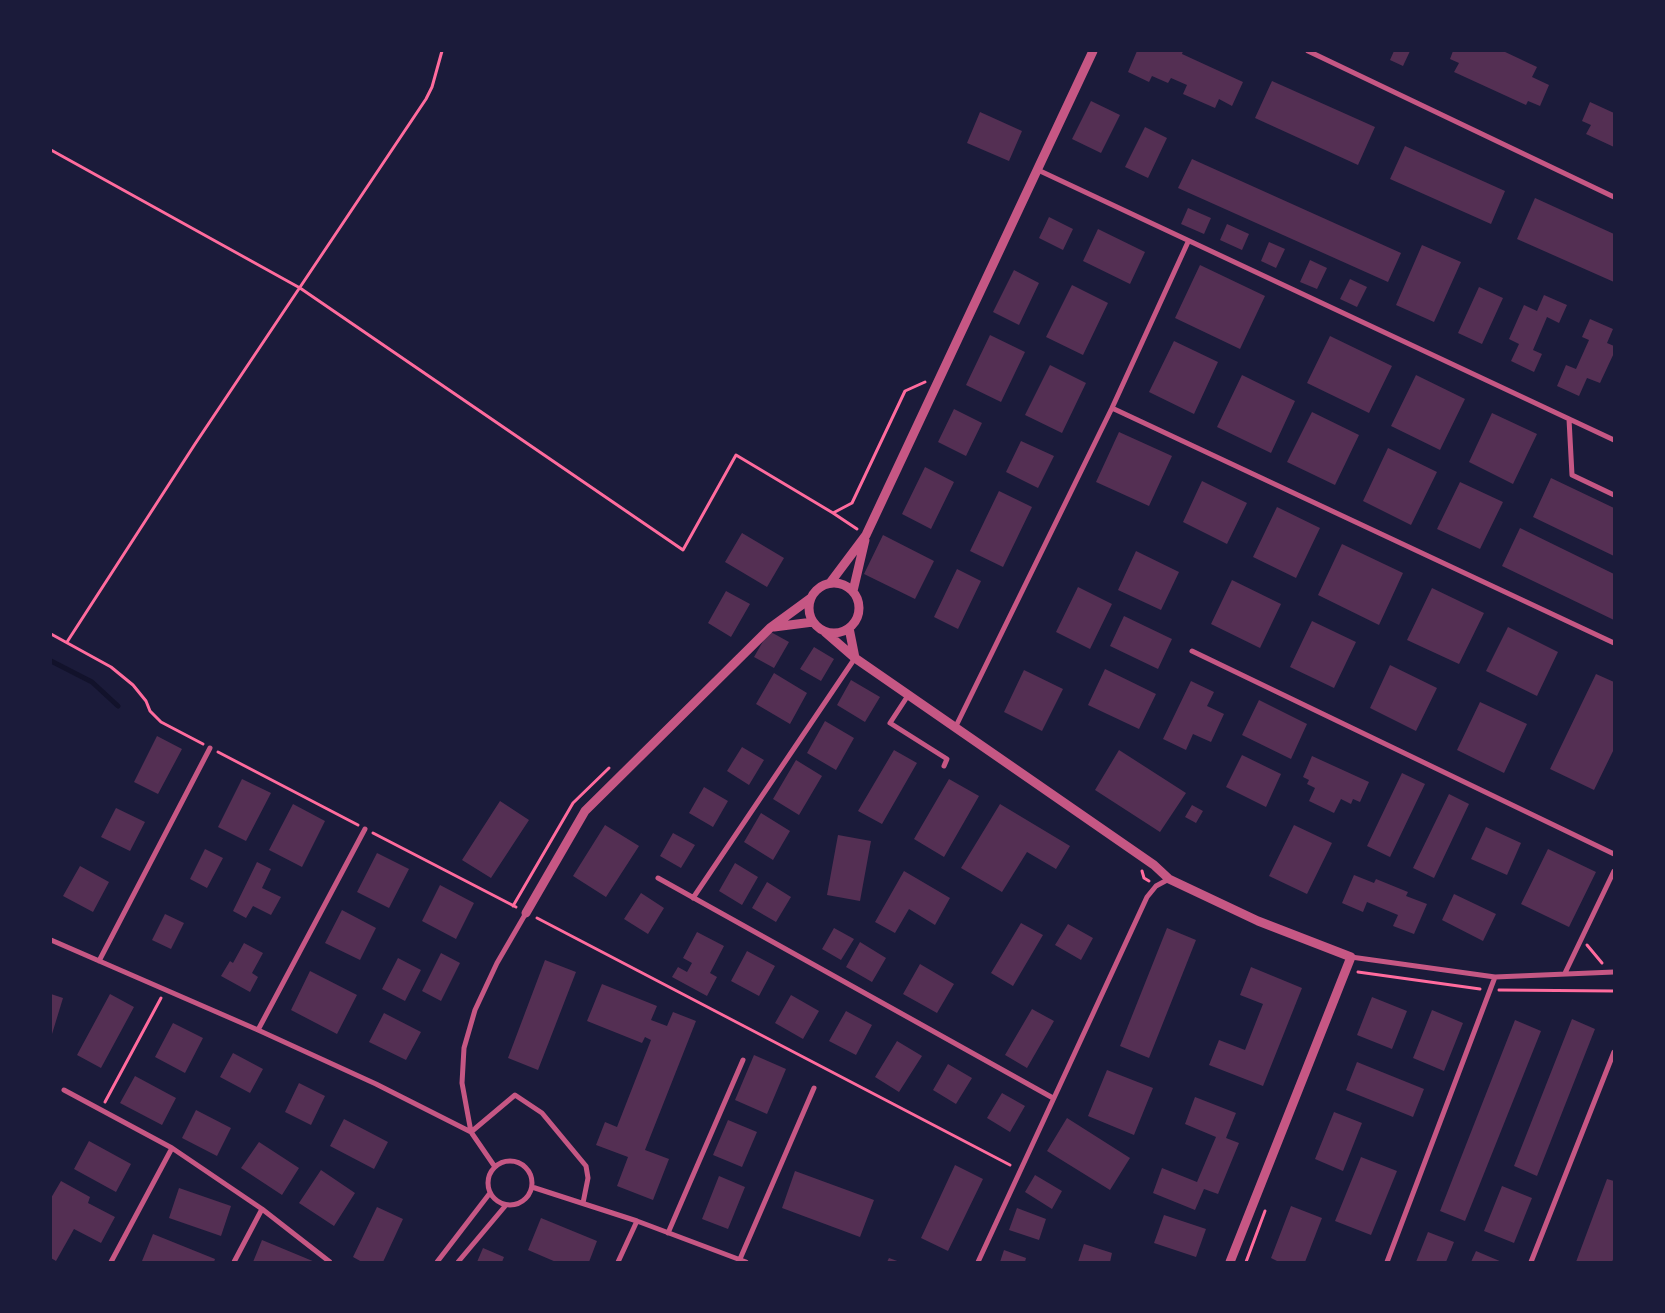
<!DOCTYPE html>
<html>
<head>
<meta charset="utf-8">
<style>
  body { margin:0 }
  #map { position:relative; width:1665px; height:1313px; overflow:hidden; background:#1b1b3a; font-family:"Titillium Web",sans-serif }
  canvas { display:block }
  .frame { position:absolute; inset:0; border:52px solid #1b1b3a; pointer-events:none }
</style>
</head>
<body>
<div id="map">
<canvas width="1665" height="1313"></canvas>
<div class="frame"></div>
</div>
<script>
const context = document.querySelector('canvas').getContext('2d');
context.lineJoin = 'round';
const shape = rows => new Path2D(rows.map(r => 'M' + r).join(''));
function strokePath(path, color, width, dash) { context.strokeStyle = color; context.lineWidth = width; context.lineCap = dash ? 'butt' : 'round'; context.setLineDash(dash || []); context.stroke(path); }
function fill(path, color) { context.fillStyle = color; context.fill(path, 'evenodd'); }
const stream = shape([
  [51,661,92,682,118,706]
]);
const building = shape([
  [1137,51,1183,51,1182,54,1243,82,1232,106,1219,99,1215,108,1183,94,1187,85,1171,78,1168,83,1152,76,1149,82,1128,72],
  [1394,51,1410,51,1403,66,1390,60],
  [1453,51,1503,51,1537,67,1532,77,1549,85,1540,106,1528,101,1526,105,1454,72,1459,63,1450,59],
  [1272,81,1375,127,1358,165,1255,118],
  [1091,101,1120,115,1101,153,1072,139],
  [1590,102,1614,113,1614,147,1586,134,1591,125,1582,121],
  [980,112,1022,131,1009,161,967,143],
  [1145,127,1167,138,1148,178,1125,167],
  [1405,146,1505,191,1491,224,1390,179],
  [1192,159,1401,253,1388,282,1178,188],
  [1535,198,1614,234,1614,282,1517,239],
  [1188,208,1211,218,1204,234,1181,224],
  [1049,217,1073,229,1063,250,1039,238],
  [1227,224,1249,234,1242,250,1220,240],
  [1098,229,1145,252,1130,284,1083,261],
  [1269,242,1285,249,1276,268,1261,261],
  [1422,245,1461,262,1434,322,1396,305],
  [1310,260,1327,268,1317,289,1300,282],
  [1200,265,1265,296,1240,349,1175,318],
  [1014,270,1039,283,1019,325,993,312],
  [1350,279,1367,287,1357,307,1340,299],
  [1072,285,1108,303,1083,355,1046,337],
  [1479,287,1503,298,1482,344,1458,333],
  [1544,295,1567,305,1559,323,1547,317,1533,350,1542,354,1534,372,1511,361,1519,344,1509,339,1524,305,1537,311],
  [1590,319,1613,329,1607,343,1614,346,1614,353,1600,383,1587,378,1579,396,1557,386,1566,365,1576,369,1589,340,1582,337],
  [990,335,1025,352,1001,402,966,385],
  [1330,336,1392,366,1369,413,1307,383],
  [1174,341,1218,362,1194,414,1149,392],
  [1050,365,1086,383,1062,433,1025,415],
  [1242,375,1295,401,1271,453,1217,427],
  [1416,375,1465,399,1440,450,1391,426],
  [954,409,982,423,966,456,938,442],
  [1312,412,1359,435,1335,485,1287,462],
  [1492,413,1537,434,1513,484,1469,462],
  [1119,432,1172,456,1149,506,1096,482],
  [1021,441,1054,456,1038,488,1006,472],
  [1388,448,1437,472,1411,525,1363,501],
  [925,467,954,482,931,529,902,514],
  [1551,478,1614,508,1614,556,1533,517],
  [1202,481,1247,503,1227,544,1183,522],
  [1460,482,1503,502,1480,549,1437,529],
  [999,491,1032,507,1003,567,970,551],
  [1277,507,1320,528,1296,578,1253,557],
  [1520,528,1614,574,1614,620,1502,566],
  [742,533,784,558,767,587,725,562],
  [883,535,934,561,915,599,864,574],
  [1342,544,1403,573,1379,625,1318,595],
  [1136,551,1179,572,1161,610,1118,590],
  [957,569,981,581,958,629,934,617],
  [1232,580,1281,604,1260,648,1211,624],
  [1078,587,1112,604,1090,649,1056,632],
  [1432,588,1484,613,1459,664,1407,640],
  [726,591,750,604,731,637,708,623],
  [1124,616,1172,639,1158,669,1110,646],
  [1312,621,1356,642,1334,688,1290,667],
  [1508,627,1558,652,1537,696,1486,671],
  [769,631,789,642,774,668,754,657],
  [814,647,834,659,821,681,800,669],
  [1390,665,1437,688,1416,731,1370,708],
  [1105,669,1156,694,1139,729,1088,705],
  [1024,670,1063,689,1042,731,1004,712],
  [774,673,807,693,790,724,756,704],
  [1596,674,1614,682,1614,749,1594,790,1550,769],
  [851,680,880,697,865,722,837,705],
  [1191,681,1214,692,1207,706,1224,714,1211,742,1193,734,1186,750,1163,739],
  [1259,700,1307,724,1291,759,1242,735],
  [1480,702,1527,724,1504,773,1457,750],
  [825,721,854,738,836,770,807,753],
  [157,736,182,749,158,794,134,782],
  [742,747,764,760,749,785,727,771],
  [894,750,917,763,882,824,858,811],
  [1119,750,1186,793,1160,832,1095,790],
  [1242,755,1281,774,1266,807,1226,787],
  [1312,756,1369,782,1360,802,1353,799,1351,804,1341,799,1334,813,1309,801,1315,788,1307,784,1309,780,1303,777],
  [796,760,822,776,799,815,773,799],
  [1402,773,1425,784,1390,857,1367,846],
  [242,779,271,793,246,841,218,827],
  [949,779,979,796,944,857,914,839],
  [704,787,728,801,713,827,689,813],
  [1449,794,1469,804,1434,878,1413,868],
  [500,801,529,820,491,878,462,860],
  [293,804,325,821,302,867,269,850],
  [1000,804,1070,846,1056,869,1027,852,1002,892,961,868],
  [1192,805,1203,811,1196,823,1185,817],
  [116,808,145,822,130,851,101,837],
  [761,813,790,831,773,860,744,842],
  [605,825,639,846,606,897,573,876],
  [1294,825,1332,843,1307,894,1269,876],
  [1486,827,1521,843,1507,875,1471,859],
  [673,833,695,845,681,868,660,856],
  [838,835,871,841,860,901,827,895],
  [205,849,223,858,207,888,190,879],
  [1548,849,1596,872,1569,927,1521,904],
  [377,853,409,869,389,908,357,892],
  [257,862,271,869,262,888,281,897,271,915,253,906,246,918,233,911],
  [735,863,758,877,742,905,719,891],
  [80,866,109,882,93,912,63,896],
  [904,871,950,898,935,925,909,909,895,933,875,922],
  [1354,875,1374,883,1376,879,1408,892,1406,896,1427,904,1414,934,1393,926,1398,915,1367,902,1363,912,1342,903],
  [767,882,791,897,776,922,752,908],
  [440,885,474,903,456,939,422,921],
  [641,893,664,908,648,934,624,919],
  [1454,894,1496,914,1483,941,1442,920],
  [342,910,376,928,360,960,325,943],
  [165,914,184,923,171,949,152,940],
  [1021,923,1043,935,1013,986,991,973],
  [1068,924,1093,938,1081,960,1055,945],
  [834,928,854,939,841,960,822,949],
  [1167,928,1196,940,1149,1058,1120,1046],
  [697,932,724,946,710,973,717,977,707,996,672,977,678,967,687,972,692,963,683,958],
  [860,942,886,958,872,982,846,967],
  [244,943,263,953,252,973,258,977,250,992,221,976,230,961,233,963],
  [747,951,775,966,759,996,731,981],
  [441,953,460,963,441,1001,422,991],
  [398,958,421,970,405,1001,382,989],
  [545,960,576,972,538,1070,508,1058],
  [920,964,954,984,937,1013,903,994],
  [1251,967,1302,988,1263,1086,1209,1065,1219,1040,1245,1050,1263,1004,1240,995],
  [310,971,357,995,337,1034,291,1010],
  [602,984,657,1006,651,1020,667,1026,673,1012,696,1021,645,1150,669,1159,653,1200,617,1186,628,1157,596,1145,605,1122,617,1127,651,1040,645,1037,642,1043,587,1021],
  [51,994,63,998,52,1034,51,1034],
  [110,994,134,1007,101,1068,77,1055],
  [791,995,819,1011,803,1039,775,1023],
  [1372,997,1407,1011,1392,1049,1357,1035],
  [1032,1009,1054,1021,1027,1068,1005,1055],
  [1432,1010,1463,1023,1444,1071,1413,1058],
  [846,1011,872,1025,856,1055,829,1041],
  [384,1013,421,1032,406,1060,369,1042],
  [1572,1019,1595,1029,1537,1176,1514,1166],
  [1515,1020,1541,1031,1465,1221,1440,1211],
  [173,1023,203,1038,185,1073,155,1057],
  [897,1041,922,1056,899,1092,875,1077],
  [233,1053,263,1069,250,1093,220,1077],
  [754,1055,786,1069,767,1114,735,1100],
  [1357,1062,1424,1089,1413,1117,1346,1090],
  [948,1064,972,1078,956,1104,933,1090],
  [1107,1070,1153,1088,1134,1135,1088,1116],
  [135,1076,176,1098,162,1125,120,1103],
  [299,1083,325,1096,311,1125,285,1112],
  [1002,1093,1025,1106,1010,1132,987,1118],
  [1195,1097,1236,1113,1226,1138,1239,1143,1218,1194,1204,1189,1195,1210,1153,1193,1162,1168,1197,1182,1216,1137,1185,1124],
  [196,1110,231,1128,217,1156,182,1138],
  [1334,1112,1362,1123,1343,1171,1315,1159],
  [1067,1118,1130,1158,1110,1190,1047,1151],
  [344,1119,388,1142,374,1169,330,1146],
  [728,1120,757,1132,742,1167,713,1155],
  [89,1141,131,1164,116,1192,74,1169],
  [259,1142,299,1168,282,1195,241,1168],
  [1361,1157,1397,1171,1371,1235,1335,1221],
  [955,1165,983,1179,948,1251,921,1238],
  [321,1170,355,1193,334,1226,299,1203],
  [795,1171,874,1200,860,1237,782,1208],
  [1035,1175,1062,1191,1052,1209,1025,1192],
  [719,1176,745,1187,728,1229,702,1219],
  [1607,1179,1614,1181,1614,1257,1612,1262,1576,1262],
  [61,1181,90,1197,88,1203,115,1217,101,1243,74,1229,56,1261,51,1258,51,1198],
  [1502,1186,1532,1198,1514,1243,1484,1231],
  [179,1188,231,1206,221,1236,169,1218],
  [1291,1206,1322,1218,1305,1262,1279,1262,1271,1258],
  [377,1207,403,1219,383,1262,362,1262,353,1257],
  [1017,1208,1046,1219,1039,1240,1009,1230],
  [1164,1215,1206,1229,1196,1257,1154,1243],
  [541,1218,597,1241,589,1262,556,1262,528,1250],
  [1428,1232,1454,1242,1446,1262,1416,1262],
  [153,1234,215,1259,214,1262,142,1261],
  [262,1240,315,1262,253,1262],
  [1084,1244,1112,1253,1110,1262,1078,1262],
  [483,1248,504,1257,502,1262,477,1262],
  [1004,1250,1026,1258,1025,1262,1000,1262],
  [1476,1251,1502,1262,1471,1262],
  [889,1258,900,1262,887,1262]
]);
const path = shape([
  [51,150,300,288,683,550,736,455,833,513,852,503,905,391,925,382],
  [833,513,857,529],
  [51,634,111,667,133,685,146,701,150,711,161,722,203,744],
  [67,642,195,444,426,99,432,87,442,51],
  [218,752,358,825],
  [373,833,516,907],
  [1142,871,1144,878,1149,881],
  [513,906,573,803,609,768],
  [537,918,1010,1165],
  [1587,945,1602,963],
  [1358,972,1480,989],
  [1499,990,1614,991],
  [105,1102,161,998],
  [1246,1262,1265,1211]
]);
const minor = shape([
  [1308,51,1614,197],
  [1038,170,1614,440],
  [1112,408,1614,643],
  [1569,419,1572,475,1614,495],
  [1192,651,1614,854],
  [909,694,890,723,947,759,944,766],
  [956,726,1112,408,1188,242],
  [658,878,1053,1098],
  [693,898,855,658],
  [51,940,258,1030,376,1084,471,1132,495,1167],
  [1351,957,1495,977,1614,972],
  [99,961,210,748],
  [1565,973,1614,871],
  [258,1030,365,829],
  [64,1090,172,1148,262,1209,330,1262],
  [471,1132,462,1083,464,1048,475,1010,497,963,526,913],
  [471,1132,515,1095,542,1113,586,1166,588,1178,583,1203],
  '488 1183a22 22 0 1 1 44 0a22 22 0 1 1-44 0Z',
  [532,1187,637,1221,746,1262],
  [668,1233,743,1060],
  [740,1259,814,1088],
  [111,1262,172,1148],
  [234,1262,262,1209],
  [437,1262,490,1193],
  [458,1262,506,1205],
  [618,1262,637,1221],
  [978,1262,1147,897,1156,886,1169,879],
  [1387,1262,1495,977],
  [1531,1262,1614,1052]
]);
const tertiary = shape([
  '809 608a25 25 0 1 1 50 0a25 25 0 1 1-50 0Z',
  [830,583,866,535,1093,51],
  [853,591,865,540],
  [774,627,813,622],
  [849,628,855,658],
  [825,632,855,658,1154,865,1169,879,1258,921,1351,957,1230,1262],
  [526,913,585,811,770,628,811,598]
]);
strokePath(stream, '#12122b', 5);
fill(building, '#542f53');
strokePath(path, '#ff6b9d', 3);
strokePath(minor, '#c65784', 5);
strokePath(tertiary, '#c65784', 9);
</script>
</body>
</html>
